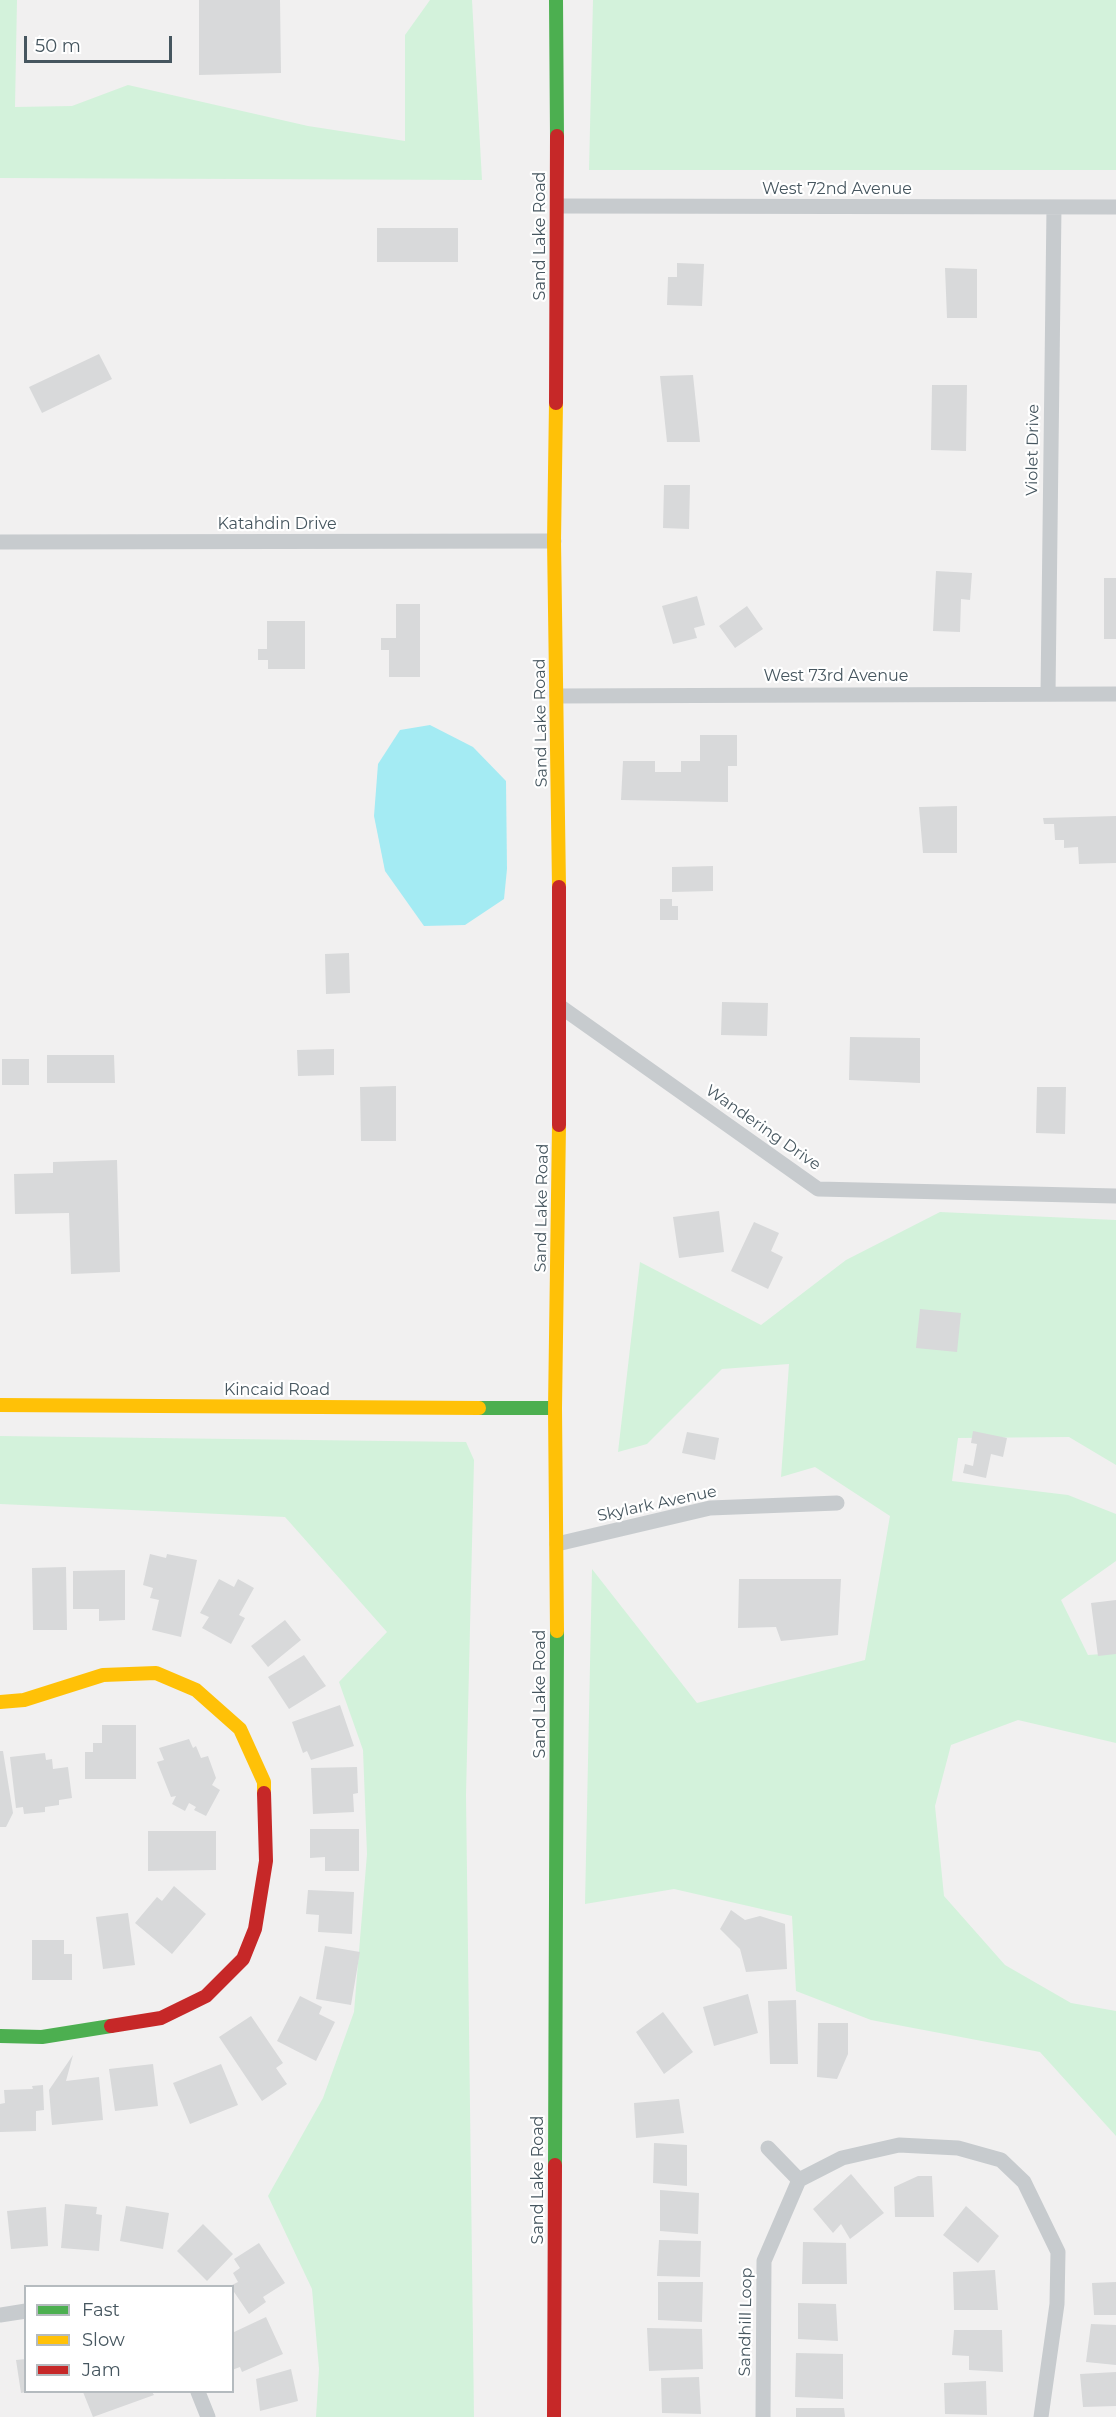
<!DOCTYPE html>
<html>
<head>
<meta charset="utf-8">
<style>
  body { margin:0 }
  #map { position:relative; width:1116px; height:2417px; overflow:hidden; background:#f1f0f0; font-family:Montserrat,sans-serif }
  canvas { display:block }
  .legend { position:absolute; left:24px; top:2285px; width:210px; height:108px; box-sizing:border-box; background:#fff; border:2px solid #b5bbbf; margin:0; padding:8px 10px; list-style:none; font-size:18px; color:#46565f }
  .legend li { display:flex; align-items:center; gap:12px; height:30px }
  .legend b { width:30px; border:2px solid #b5bbbf }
  .scale { position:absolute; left:24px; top:36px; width:148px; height:27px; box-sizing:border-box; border:3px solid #46565f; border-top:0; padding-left:8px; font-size:18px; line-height:21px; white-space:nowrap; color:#46565f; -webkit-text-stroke:4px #fff; paint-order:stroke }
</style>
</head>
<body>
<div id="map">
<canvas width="1116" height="2417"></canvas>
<ul class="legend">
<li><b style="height:8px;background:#4caf50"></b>Fast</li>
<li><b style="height:8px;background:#ffc107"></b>Slow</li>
<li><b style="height:8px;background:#c62828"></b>Jam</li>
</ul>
<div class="scale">50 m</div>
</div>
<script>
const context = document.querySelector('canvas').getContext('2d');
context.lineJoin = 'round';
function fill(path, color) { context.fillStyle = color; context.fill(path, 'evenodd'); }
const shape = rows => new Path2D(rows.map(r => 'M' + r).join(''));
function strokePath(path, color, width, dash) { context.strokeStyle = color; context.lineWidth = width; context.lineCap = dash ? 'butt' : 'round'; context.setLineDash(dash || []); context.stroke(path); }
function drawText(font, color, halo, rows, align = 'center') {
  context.font = font + ' Montserrat,sans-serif'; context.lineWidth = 4.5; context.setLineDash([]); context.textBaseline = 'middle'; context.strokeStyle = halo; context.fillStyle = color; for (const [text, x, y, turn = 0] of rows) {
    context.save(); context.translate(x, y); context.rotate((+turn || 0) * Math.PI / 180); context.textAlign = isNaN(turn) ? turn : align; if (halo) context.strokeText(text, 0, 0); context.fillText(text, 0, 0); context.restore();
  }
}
const green = shape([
  [0,0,17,0,15,107,72,106,128,85,308,126,405,141,405,35,430,0,472,0,482,180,0,178],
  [593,0,1116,0,1116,170,589,170],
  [940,1212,1116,1220,1116,1465,1069,1437,958,1438,952,1481,1068,1495,1116,1514,1116,1561,1061,1600,1088,1655,1116,1653,1116,1743,1018,1720,951,1745,935,1806,944,1896,1005,1965,1071,2003,1116,2011,1116,2136,1040,2052,871,2020,796,1991,792,1916,674,1889,585,1904,592,1569,697,1703,865,1660,890,1516,815,1467,781,1477,789,1364,722,1369,647,1444,618,1452,640,1262,761,1325,846,1260],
  [0,1436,466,1442,474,1460,466,1795,474,2417,316,2417,319,2369,312,2289,268,2196,323,2098,354,2012,367,1854,363,1750,339,1682,387,1632,285,1517,0,1504]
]);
const water = shape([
  [430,725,473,747,506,781,507,869,504,899,465,925,424,926,385,871,374,816,378,764,400,730]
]);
const building = shape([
  [199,0,280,0,281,73,199,75],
  [377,228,458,228,458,262,377,262],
  [677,263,704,264,702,306,667,305,668,277,677,277],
  [945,268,977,269,977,318,947,318],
  [99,354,112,379,42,413,29,387],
  [693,375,700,442,667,442,660,376],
  [932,385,967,385,966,451,931,450],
  [664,485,690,485,689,529,663,528],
  [936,571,972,573,970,600,961,599,960,632,933,631],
  [1104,578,1116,578,1116,639,1104,639],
  [697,596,705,625,694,628,697,638,673,644,662,606],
  [396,604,420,604,420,677,389,677,389,650,381,650,381,638,396,638],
  [747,606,763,629,735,648,719,626],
  [267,621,305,621,305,669,268,669,268,660,258,660,258,649,267,649],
  [700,735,737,735,737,766,728,766,728,802,621,800,623,761,655,761,655,772,681,772,681,761,700,761],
  [957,806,957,853,923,853,919,807],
  [1116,816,1116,863,1079,864,1078,847,1064,848,1064,840,1055,840,1054,824,1044,824,1043,818],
  [713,866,713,891,672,892,672,867],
  [660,899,672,899,672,906,678,906,678,920,660,920],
  [349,953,350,993,326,994,325,954],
  [722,1002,768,1003,767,1036,721,1035],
  [850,1037,920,1038,920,1083,849,1080],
  [334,1049,334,1075,298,1076,297,1050],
  [47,1055,114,1055,115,1083,47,1083],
  [2,1059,29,1059,29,1085,2,1085],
  [396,1086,396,1141,361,1141,360,1087],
  [1037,1087,1066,1087,1065,1134,1036,1133],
  [117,1160,120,1272,71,1274,69,1213,15,1214,14,1174,53,1173,53,1162],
  [719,1211,724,1252,679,1258,673,1217],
  [754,1222,779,1233,771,1251,783,1257,768,1289,731,1271],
  [920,1309,961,1313,957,1352,916,1348],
  [973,1431,1007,1438,1003,1457,991,1454,986,1478,963,1473,965,1464,973,1466,977,1444,971,1443],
  [687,1432,719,1438,715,1460,682,1453],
  [150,1554,166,1558,167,1554,197,1560,181,1637,152,1630,159,1600,150,1598,153,1588,143,1585],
  [66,1567,67,1630,33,1630,32,1568],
  [125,1570,125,1620,99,1621,99,1609,73,1609,73,1571],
  [219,1579,234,1587,238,1579,254,1588,239,1615,245,1618,231,1644,202,1628,209,1617,200,1613],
  [739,1579,841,1579,838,1635,781,1641,776,1627,738,1628],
  [1116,1600,1116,1654,1098,1656,1091,1603],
  [285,1620,301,1640,268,1667,251,1646],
  [304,1655,326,1686,289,1709,268,1677],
  [340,1705,354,1746,311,1760,307,1751,303,1753,292,1722],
  [102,1725,136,1725,136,1779,85,1779,85,1752,93,1752,93,1743,102,1743],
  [189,1739,193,1748,196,1746,201,1758,208,1756,216,1778,212,1785,220,1790,206,1816,194,1810,196,1807,189,1803,185,1811,172,1804,176,1796,171,1797,157,1762,164,1760,159,1748],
  [0,1751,3,1751,13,1813,6,1827,0,1827],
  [45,1753,46,1760,52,1759,53,1769,68,1767,72,1798,59,1800,59,1805,45,1807,45,1812,24,1814,23,1807,16,1808,10,1757],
  [357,1767,358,1793,353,1794,354,1812,313,1814,311,1768],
  [310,1829,359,1829,359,1871,325,1871,325,1857,310,1858],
  [148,1831,216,1831,216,1870,148,1871],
  [174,1886,206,1914,172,1954,135,1923,157,1897,162,1901],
  [308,1890,354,1892,352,1934,318,1932,319,1915,306,1914],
  [731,1910,745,1920,760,1916,785,1924,787,1969,746,1972,740,1949,720,1929],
  [128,1913,135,1965,103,1969,96,1917],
  [32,1940,64,1940,64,1954,72,1954,72,1980,32,1980],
  [325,1946,360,1952,351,2005,316,1999],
  [748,1994,758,2033,714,2046,703,2007],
  [300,1996,322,2007,319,2014,335,2022,316,2061,277,2041],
  [796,2000,798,2064,770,2064,768,2001],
  [663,2012,693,2052,664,2074,636,2032],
  [251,2016,283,2063,276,2068,287,2084,262,2101,219,2037],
  [818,2023,848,2023,848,2054,837,2079,817,2077],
  [73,2055,66,2081,99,2077,103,2120,52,2125,49,2090],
  [153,2064,158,2106,115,2111,109,2069],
  [221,2064,238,2105,190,2124,173,2083],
  [43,2085,44,2110,36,2111,36,2131,0,2132,0,2104,5,2103,4,2090,33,2089,32,2086],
  [679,2099,684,2133,636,2138,634,2103],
  [654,2143,687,2145,687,2186,653,2183],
  [851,2174,884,2213,850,2239,841,2224,833,2233,813,2209],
  [918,2176,932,2176,934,2217,895,2217,894,2187],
  [660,2190,699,2193,698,2234,660,2231],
  [65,2204,97,2207,96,2214,102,2215,99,2251,61,2248],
  [126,2206,169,2213,163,2249,120,2241],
  [966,2206,999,2236,978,2263,943,2235],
  [46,2207,48,2246,11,2249,7,2211],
  [203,2224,233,2254,207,2281,177,2251],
  [659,2240,701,2241,700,2277,657,2276],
  [803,2242,846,2243,847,2284,802,2284],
  [259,2243,285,2283,263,2297,266,2302,249,2314,232,2289,232,2285,238,2282,233,2273,240,2268,234,2259],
  [995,2270,998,2310,954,2310,953,2272],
  [658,2282,703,2282,702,2322,658,2320],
  [1116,2282,1116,2315,1094,2315,1092,2283],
  [798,2303,836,2304,838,2341,798,2339],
  [266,2317,283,2354,242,2372,240,2367,232,2370,232,2333],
  [1091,2324,1116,2325,1116,2365,1086,2362],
  [647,2328,702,2329,703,2369,649,2371],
  [954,2330,1002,2330,1003,2372,969,2370,969,2356,952,2355],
  [796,2353,843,2354,843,2399,795,2397],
  [26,2359,26,2392,21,2393,16,2360],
  [291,2369,298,2401,260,2411,256,2379],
  [1116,2372,1116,2406,1083,2407,1080,2374],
  [699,2377,701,2414,662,2413,661,2378],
  [986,2381,987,2415,945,2414,944,2383],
  [83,2392,152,2392,154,2395,93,2417],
  [796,2408,844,2408,845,2417,796,2417]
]);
const street = shape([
  [558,206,1116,207],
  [0,542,554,541],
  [1048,694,1054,207],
  [557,696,1116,694],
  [561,1007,818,1189,1116,1196],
  [557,1544,710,1508,837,1503],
  [768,2148,799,2180],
  [0,2315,26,2311],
  [198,2392,208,2417],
  [763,2417,764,2261,799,2180,842,2158,899,2145,958,2148,1001,2160,1024,2182,1058,2252,1057,2304,1041,2417]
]);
const fast = shape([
  [556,0,557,136],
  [479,1408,555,1408],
  [0,2036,42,2037,111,2026],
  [555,2165,557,1631]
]);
const slow = shape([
  [556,403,554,541,559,887],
  [0,1405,479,1408],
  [557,1631,555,1408,559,1125],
  [0,1702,24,1700,103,1675,156,1673,196,1690,240,1729,264,1782,264,1793]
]);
const jam = shape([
  [556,403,557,136],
  [559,887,559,1125],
  [111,2026,161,2018,206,1996,243,1959,255,1929,266,1861,264,1793],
  [554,2417,555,2165]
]);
const streetNames = [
  ["West 72nd Avenue",837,189],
  ["Sand Lake Road",540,236,-90],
  ["Violet Drive",1033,450,-89],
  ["Katahdin Drive",277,524],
  ["West 73rd Avenue",836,676],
  ["Sand Lake Road",541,723,-91],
  ["Wandering Drive",763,1128,35],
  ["Sand Lake Road",542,1208,-89],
  ["Kincaid Road",277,1390],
  ["Skylark Avenue",657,1504,-12],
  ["Sand Lake Road",540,1694,-90],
  ["Sand Lake Road",538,2180,-90],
  ["Sandhill Loop",746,2322,-89]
];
fill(green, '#d3f2db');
fill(water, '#a4ebf3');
fill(building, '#d8d9da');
strokePath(street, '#c7cbce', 15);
strokePath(fast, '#4caf50', 14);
strokePath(slow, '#ffc107', 14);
strokePath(jam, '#c62828', 14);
drawText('16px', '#46565f', '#fff', streetNames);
</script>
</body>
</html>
